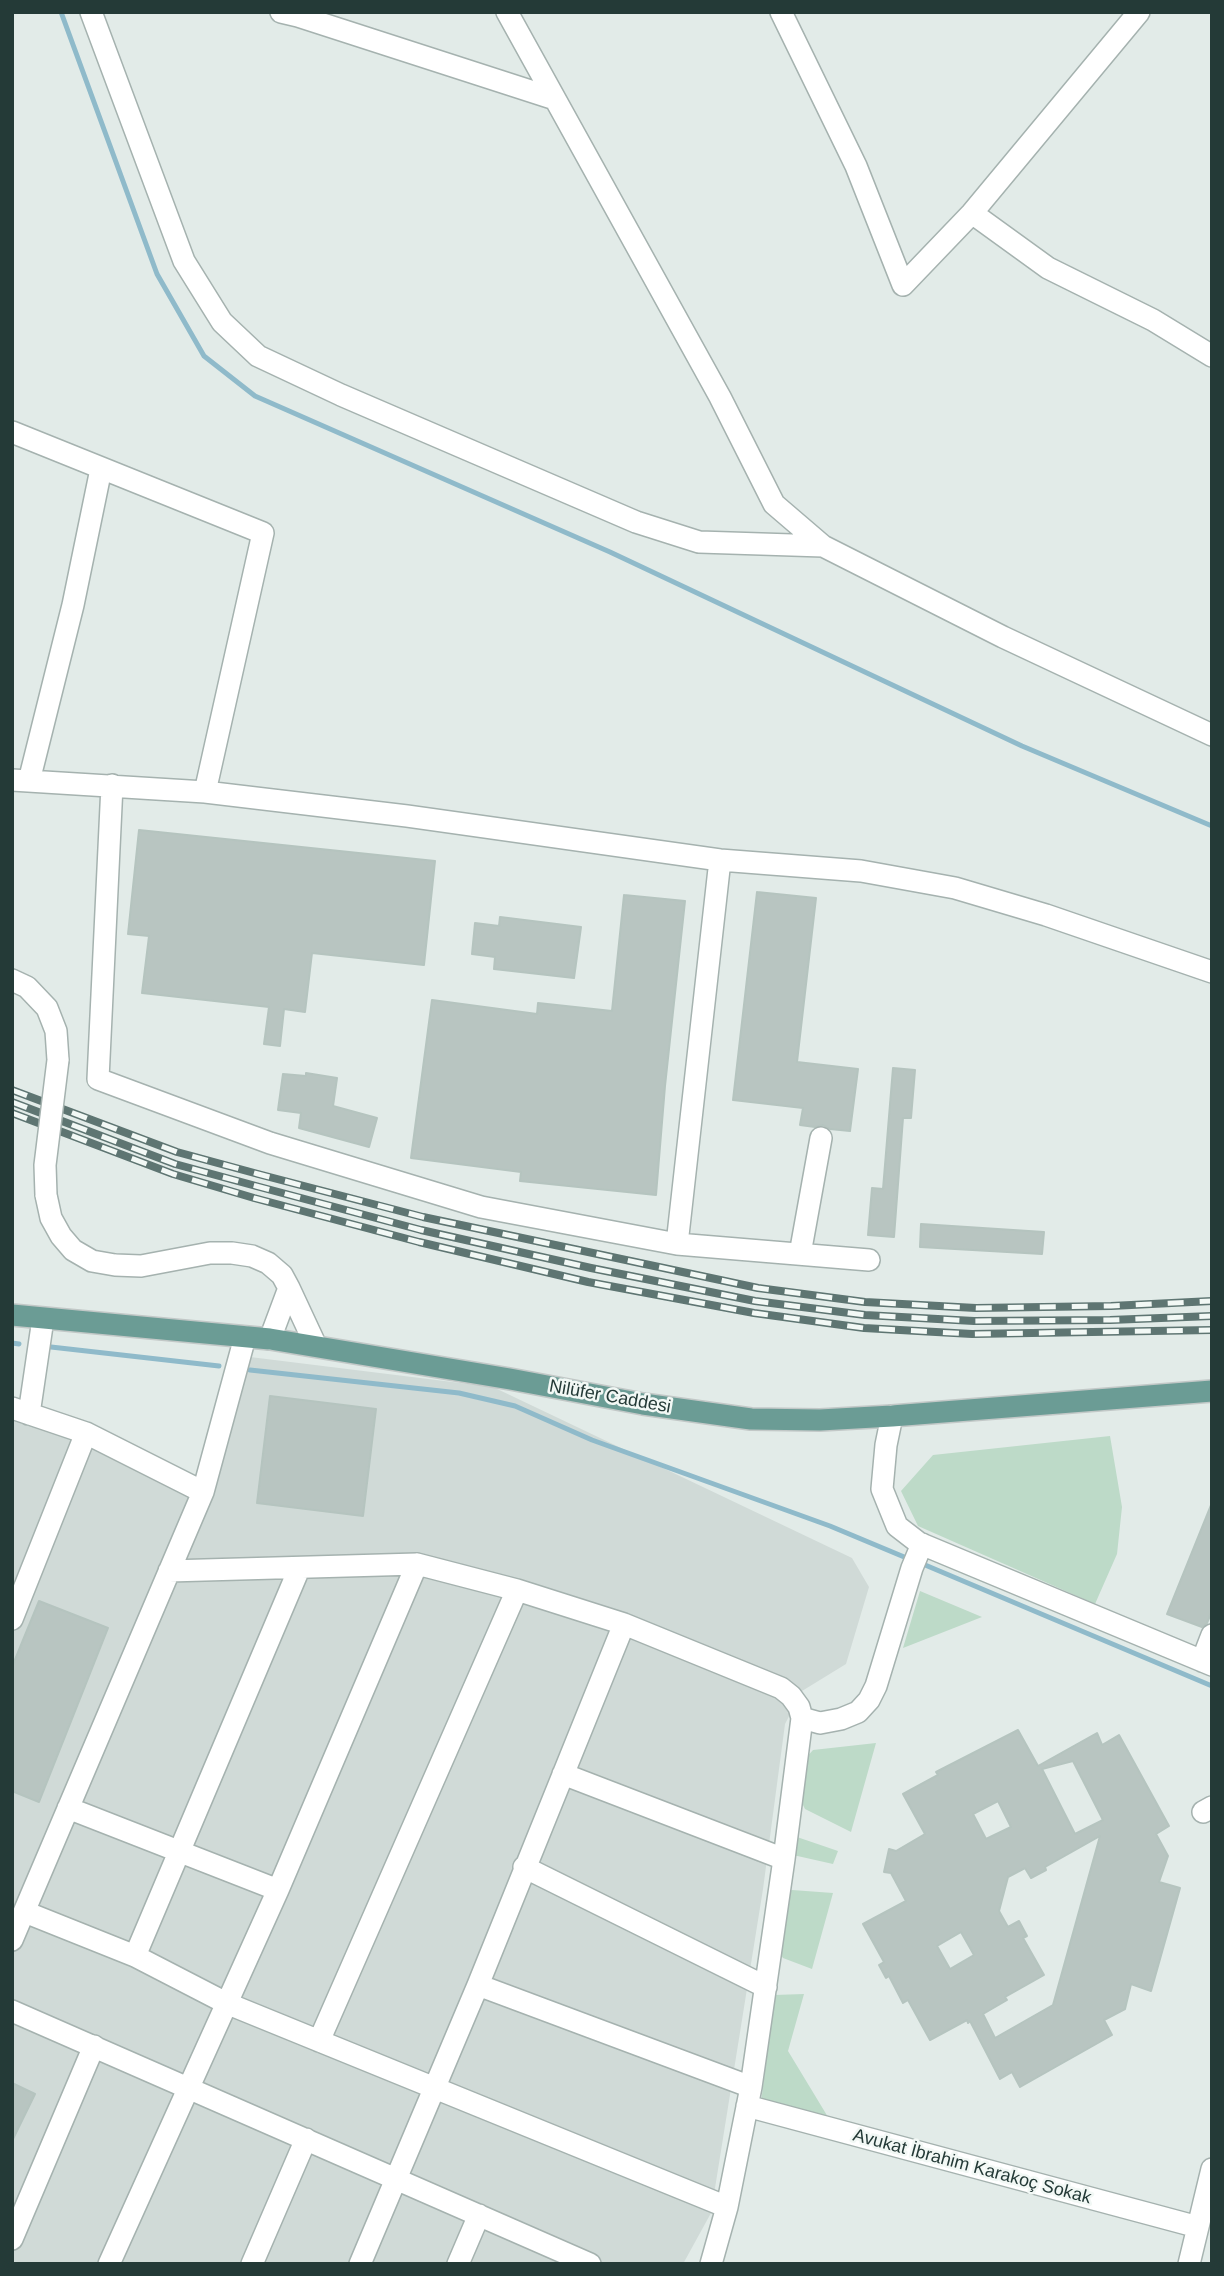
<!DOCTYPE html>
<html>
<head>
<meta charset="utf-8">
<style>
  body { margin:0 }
  #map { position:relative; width:1224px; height:2276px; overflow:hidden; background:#e2ebe8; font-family:Helvetica,sans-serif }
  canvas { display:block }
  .frame { position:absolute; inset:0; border:14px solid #243a37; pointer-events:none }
</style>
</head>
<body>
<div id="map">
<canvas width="1224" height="2276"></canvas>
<div class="frame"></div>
</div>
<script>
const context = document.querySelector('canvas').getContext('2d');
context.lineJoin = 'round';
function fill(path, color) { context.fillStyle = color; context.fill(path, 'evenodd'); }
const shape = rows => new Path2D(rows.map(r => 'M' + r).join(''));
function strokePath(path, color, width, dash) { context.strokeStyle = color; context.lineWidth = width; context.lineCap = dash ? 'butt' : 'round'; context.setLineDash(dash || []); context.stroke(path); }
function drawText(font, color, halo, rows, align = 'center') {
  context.font = font + ' Helvetica,sans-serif'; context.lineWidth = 5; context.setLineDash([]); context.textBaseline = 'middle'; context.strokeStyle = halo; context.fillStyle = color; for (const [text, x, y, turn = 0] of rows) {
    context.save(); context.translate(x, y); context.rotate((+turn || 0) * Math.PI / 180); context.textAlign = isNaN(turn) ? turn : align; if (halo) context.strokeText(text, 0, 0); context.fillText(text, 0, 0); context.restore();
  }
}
const built = shape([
  [250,1357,493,1387,852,1558,869,1587,846,1664,802,1691,785,1724,763,1889,711,2213,683,2264,12,2264,12,1408,203,1492]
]);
const green = shape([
  [1110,1436,1122,1507,1117,1554,1095,1604,918,1526,901,1491,933,1455],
  [920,1591,982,1617,903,1648],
  [876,1743,851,1832,805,1809,799,1797,805,1759,813,1750],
  [797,1837,838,1851,833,1864,793,1855],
  [792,1890,833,1893,812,1969,783,1958,779,1953,788,1892],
  [804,1994,788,2051,831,2122,761,2103,774,1995]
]);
const stream = shape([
  [61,12,157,274,204,356,255,396,610,552,1022,746,1212,826],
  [12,1343,19,1344],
  [51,1347,219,1366],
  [250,1370,459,1393,515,1406,592,1440,830,1526,909,1559],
  [918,1562,1212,1686]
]);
const building = shape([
  [139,830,435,861,424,965,312,953,305,1012,284,1009,280,1046,264,1044,269,1007,142,993,149,936,128,934,139,830],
  [757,892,816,898,797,1062,858,1069,850,1131,830,1129,823,1125,815,1127,800,1125,803,1108,733,1100,757,892],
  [624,895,685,901,665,1086,656,1195,520,1181,521,1172,411,1158,432,1000,537,1014,538,1003,612,1011,624,895],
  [500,917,581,927,574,978,494,969,495,957,472,954,475,923,499,926,500,917],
  [893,1068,915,1070,911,1118,903,1118,894,1237,868,1235,872,1188,883,1189,893,1068],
  [306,1073,337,1078,333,1106,377,1118,369,1147,299,1128,301,1113,278,1110,283,1074,306,1076,306,1073],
  [921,1224,1044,1232,1042,1254,920,1247,921,1224],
  [270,1396,376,1409,363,1516,257,1503,270,1396],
  [1211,1505,1212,1611,1207,1623,1202,1627,1167,1614,1211,1505],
  [39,1601,108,1628,39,1802,12,1791,12,1667,39,1601],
  [1018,1730,1038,1766,1097,1733,1102,1745,1119,1735,1169,1826,1156,1834,1168,1856,1159,1882,1180,1888,1151,1991,1131,1984,1125,2009,1104,2020,1112,2035,1020,2087,1012,2072,1000,2079,970,2021,968,2023,967,2020,930,2040,908,2000,903,2003,889,1976,886,1978,879,1965,884,1962,863,1924,906,1901,891,1873,884,1872,889,1849,896,1851,925,1834,903,1794,938,1775,936,1772,1018,1730],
  [1073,1761,1103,1820,1075,1834,1042,1769,1073,1761],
  [998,1801,1011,1827,986,1839,973,1814,998,1801],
  [1100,1836,1053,2005,995,2038,983,2014,1007,2000,1005,1997,1044,1975,1023,1938,1027,1936,1019,1921,1008,1927,999,1911,1008,1877,1025,1868,1031,1878,1046,1870,1045,1867,1100,1836],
  [961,1932,974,1955,950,1969,937,1946,961,1932],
  [12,2083,35,2094,12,2141,12,2083]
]);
const minor = shape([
  [91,12,184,261,222,322,258,356,341,395,636,522,699,542,823,546],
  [281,12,298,16,555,99],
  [507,12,720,397,774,504,823,546,1003,637,1212,735],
  [781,12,856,166,903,285,972,213,1139,12],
  [972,213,1048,268,1153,320,1212,356],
  [12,432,263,533,205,792],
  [12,780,205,792,407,816,720,860,861,871,955,888,1046,915,1212,972],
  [29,781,73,605,101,469],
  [112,785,98,1079,270,1143,481,1207,677,1244,869,1260],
  [12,980,27,987,47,1008,56,1031,58,1060],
  [46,1195,51,1218,61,1236,73,1250,92,1261,115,1265,141,1266,210,1253,232,1253,252,1256,268,1263,282,1275,289,1288,316,1346],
  [677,1244,720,860],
  [800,1254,821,1138],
  [270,1339,289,1288],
  [12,1408,86,1433,203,1492],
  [29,1414,43,1319],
  [892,1416,886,1445,882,1489,897,1526,919,1543,1212,1665],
  [169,1571,417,1564,517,1590,624,1624,781,1688,791,1696,799,1707,802,1718,784,1859,751,2087,727,2207,711,2264],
  [12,1619,86,1433],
  [1202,1661,1212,1635],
  [802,1718,820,1723,841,1719,858,1712,869,1700,876,1686,912,1568,922,1544],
  [563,1774,784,1859],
  [68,1808,278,1890],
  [1203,1812,1212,1807],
  [524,1867,766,1987],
  [25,1912,135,1956,226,2003,727,2207],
  [12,1940,203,1492,245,1337],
  [135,1956,299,1569],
  [478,1985,751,2087],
  [12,2011,590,2264],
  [319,2041,517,1590],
  [747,2106,1198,2227],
  [12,2239,94,2046],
  [109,2264,278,1890,417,1564],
  [252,2264,306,2139],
  [360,2264,478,1985,624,1624],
  [458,2264,479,2215],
  [1189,2264,1212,2169]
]);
const major = shape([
  [12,1315,270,1339,510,1379,643,1404,751,1419,820,1420,892,1416,1212,1391]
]);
const rail = shape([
  [12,1090,177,1152,258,1174,423,1217,758,1288,865,1302,976,1308,1111,1306,1212,1301],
  [12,1102,175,1164,256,1186,421,1230,591,1268,755,1301,865,1315,974,1321,1110,1320,1212,1316],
  [12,1113,173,1174,254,1198,419,1242,588,1282,754,1313,864,1328,972,1334,1212,1330]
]);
const minorBridge = shape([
  [46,1195,45,1165,58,1060]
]);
const streetNames = [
  ["Nilüfer Caddesi",610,1397,10],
  ["Avukat İbrahim Karakoç Sokak",972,2167,15]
];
fill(built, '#d0dad7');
fill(green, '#bddac8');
strokePath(stream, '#8fbaca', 5);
fill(building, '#b8c5c1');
strokePath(building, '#b5c4bf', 2);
strokePath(minor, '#a5b2af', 24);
strokePath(major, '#c2c8c7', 24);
strokePath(minor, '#fff', 21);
strokePath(major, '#6b9c95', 21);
strokePath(rail, '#5e7572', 8);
strokePath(rail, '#f2f8f5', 5, [16]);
strokePath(minorBridge, '#a5b2af', 24, []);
strokePath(minorBridge, '#fff', 21);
drawText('18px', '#243a37', '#f2f8f5', streetNames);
</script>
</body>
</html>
